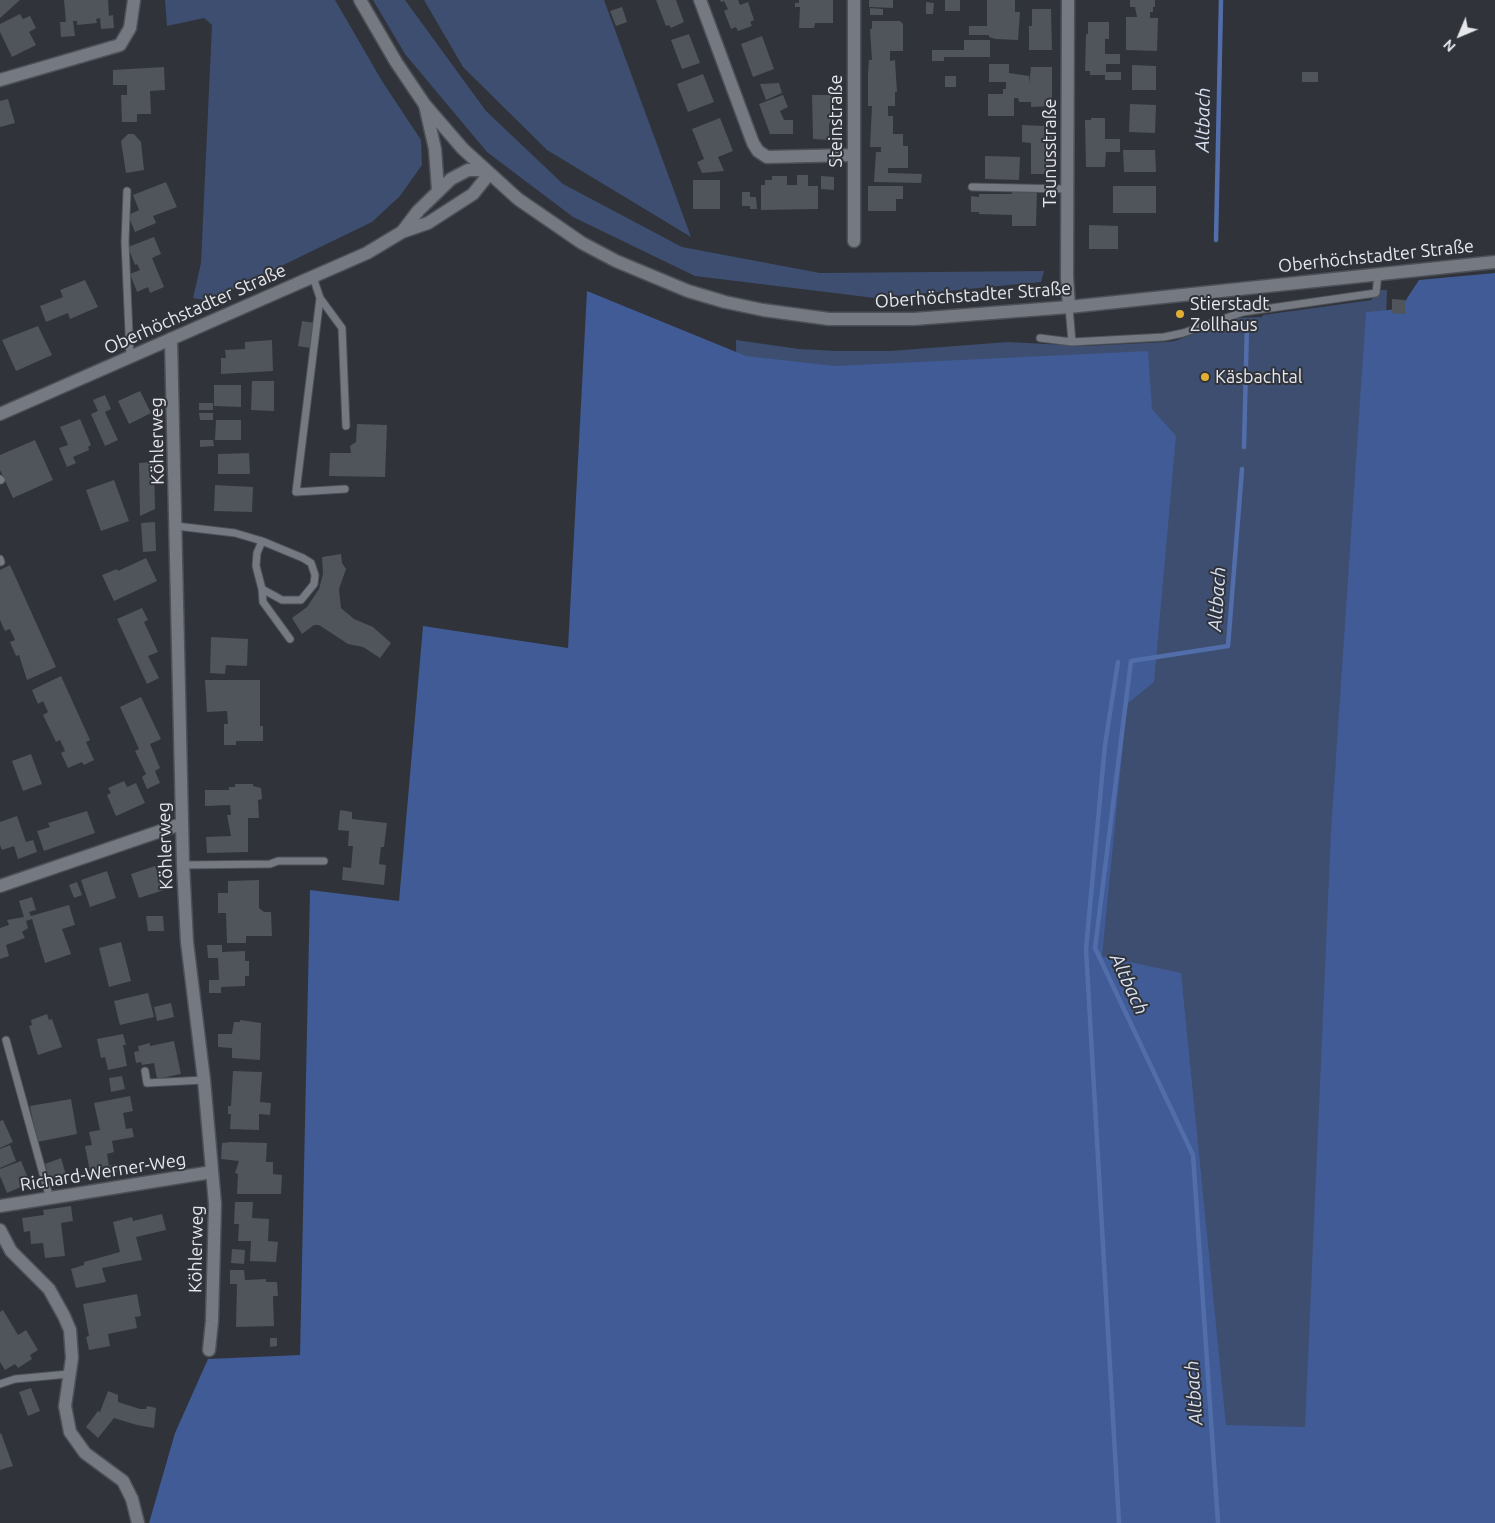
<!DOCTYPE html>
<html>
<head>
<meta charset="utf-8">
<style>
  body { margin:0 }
  #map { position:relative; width:1495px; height:1523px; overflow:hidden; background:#30333a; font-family:Ubuntu,sans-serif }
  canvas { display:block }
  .north { position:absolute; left:1435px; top:10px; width:50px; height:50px; -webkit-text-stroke:4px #30333a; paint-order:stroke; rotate:225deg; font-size:14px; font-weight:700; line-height:20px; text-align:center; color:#e5e7eb }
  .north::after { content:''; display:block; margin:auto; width:18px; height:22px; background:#e5e7eb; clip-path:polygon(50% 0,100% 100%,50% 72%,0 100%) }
</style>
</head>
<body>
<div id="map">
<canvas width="1495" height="1523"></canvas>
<div class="north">N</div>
</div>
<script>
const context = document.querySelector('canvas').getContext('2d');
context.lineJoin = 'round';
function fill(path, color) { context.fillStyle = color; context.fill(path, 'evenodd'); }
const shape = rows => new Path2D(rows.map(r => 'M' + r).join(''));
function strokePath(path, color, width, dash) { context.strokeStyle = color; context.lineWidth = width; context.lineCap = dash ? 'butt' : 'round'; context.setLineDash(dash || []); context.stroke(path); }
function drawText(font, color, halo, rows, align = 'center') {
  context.font = font + ' Ubuntu,sans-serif'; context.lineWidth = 4; context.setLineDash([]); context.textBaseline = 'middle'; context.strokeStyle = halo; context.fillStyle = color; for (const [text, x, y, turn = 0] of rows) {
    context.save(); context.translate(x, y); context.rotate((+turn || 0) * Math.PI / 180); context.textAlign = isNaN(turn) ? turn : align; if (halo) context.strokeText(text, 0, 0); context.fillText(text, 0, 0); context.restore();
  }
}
const green = shape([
  [165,0,335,0,382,81,421,140,422,165,400,196,372,222,209,301,193,298,201,263,212,25,204,18,167,26],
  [373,0,405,0,486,111,563,184,682,247,820,273,1044,271,1041,282,875,298,695,276,573,217,487,152,405,54],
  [424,0,604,0,691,237,547,150,463,67],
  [1372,290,1387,290,1386,318,1495,1523,527,1523,737,466,736,340,799,349,837,351,890,351,1008,342,1085,346,1165,342,1175,341,1236,318,1262,317,1263,315,1372,300]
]);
const forest = shape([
  [1495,273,1495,1523,149,1523,175,1433,208,1359,300,1355,310,890,399,901,423,626,568,648,587,291,746,356,835,366,1148,351,1152,409,1176,436,1154,682,1127,704,1102,956,1181,973,1226,1425,1305,1427,1331,831,1366,312,1400,309,1419,280]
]);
const stream = shape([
  [1216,240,1221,0],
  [1244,447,1247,324],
  [1118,662,1105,745,1086,949,1119,1523],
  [1218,1523,1193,1155,1095,948,1131,661,1228,646,1242,469]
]);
const building = shape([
  [0,0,20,0,0,18],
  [64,0,108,0,109,16,113,15,114,28,101,29,100,18,96,19,97,23,77,25,77,21,73,21,75,36,61,37,60,22,66,22],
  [656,0,676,0,684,22,671,28,669,25,666,26],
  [720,0,738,0,740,5,748,2,754,20,750,22,752,26,738,31,736,27,731,29,724,11,728,9,724,1,721,2],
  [799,0,833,0,833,23,815,23,814,28,799,28,800,7,795,7,795,3,799,3],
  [869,0,893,0,893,8,869,7],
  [945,0,960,0,960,11,945,11],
  [987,0,1015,0,1015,12,1020,12,1018,40,996,39,989,37,989,35,969,35,969,26,987,26],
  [1130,0,1155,0,1155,7,1153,7,1153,12,1150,12,1150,18,1158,18,1157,51,1126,50,1126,17,1137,17,1135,7,1130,7],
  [926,2,934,3,933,14,926,14],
  [622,7,627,22,616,26,610,11],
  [870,8,883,9,883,15,870,15],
  [1032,9,1051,9,1052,50,1029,50,1029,26,1032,26],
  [20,14,23,19,30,16,36,28,29,32,36,45,12,57,0,32,0,24],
  [872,21,900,21,903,24,903,51,890,51,890,61,895,60,897,92,895,92,895,106,888,106,888,116,893,116,893,134,903,134,903,146,908,146,908,168,888,168,888,173,922,174,921,183,874,182,876,152,881,152,881,147,870,147,872,106,868,106,868,74,869,60,872,60,870,30,872,28],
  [1088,22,1109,22,1109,39,1105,39,1105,54,1120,54,1120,64,1106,64,1106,72,1121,72,1121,80,1105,80,1105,75,1090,75,1090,71,1085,71,1086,34,1088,34],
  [689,34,700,63,682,69,671,40],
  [762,36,774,69,753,77,741,44],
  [964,40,990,40,990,57,944,57,944,61,932,61,932,50,964,50],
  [989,64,1009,64,1009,73,1029,76,1029,84,1031,67,1052,67,1052,106,1031,107,1031,102,1019,102,1018,98,1014,98,1014,116,988,116,988,94,1003,94,1003,89,1006,89,1006,82,989,82],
  [1132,65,1156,66,1156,90,1132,90],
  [164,67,165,90,150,91,151,114,137,114,137,122,122,122,121,95,127,95,127,85,113,85,113,70],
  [1302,72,1318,72,1318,82,1302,82],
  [703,74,714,102,688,112,677,84],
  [945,76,956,76,956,87,945,87],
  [779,83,782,93,766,100,760,84],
  [783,95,788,107,780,111,784,120,793,120,793,134,770,134,759,104],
  [812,95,835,95,835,123,829,123,829,140,813,139],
  [8,99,15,123,0,127,0,101],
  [1130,104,1156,105,1155,133,1129,132],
  [720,118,733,151,718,157,724,171,702,173,697,162,704,159,692,129],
  [1091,118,1105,118,1105,139,1120,139,1120,152,1106,152,1105,167,1086,167,1085,120,1091,120],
  [1022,125,1044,126,1044,136,1052,136,1051,170,1046,170,1046,174,1031,174,1031,143,1022,142],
  [128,134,134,134,141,142,144,170,126,173,121,141],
  [1123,150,1155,150,1156,172,1124,172],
  [985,156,1020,157,1019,180,985,179],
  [797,175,808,175,808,186,818,186,818,209,761,210,761,185,765,185,765,180,772,180,772,176,787,176,787,185,797,185],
  [821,176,834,177,834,190,821,189],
  [693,180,720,180,720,209,693,209],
  [166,182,177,207,153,216,156,223,135,232,128,215,139,210,133,195],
  [868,186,903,186,903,199,896,199,896,211,868,211],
  [1113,186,1156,186,1156,213,1113,213],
  [1012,189,1037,189,1036,226,1012,226,1012,215,979,214,979,212,971,212,971,196,979,197,979,194,1012,194],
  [742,192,750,192,750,197,756,197,757,209,750,209,750,206,742,206],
  [1089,225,1118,226,1118,249,1089,249],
  [154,237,161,254,152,258,164,287,150,293,148,287,137,292,130,274,140,270,137,264,135,265,128,247],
  [85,280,98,307,70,319,68,313,46,322,40,306,63,297,60,290],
  [1392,299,1405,300,1405,314,1392,313],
  [302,321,315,323,310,348,298,346],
  [38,326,52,355,16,371,2,340],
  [272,340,273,371,221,374,221,358,226,358,225,350,245,349,245,342],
  [252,381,274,381,274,411,251,410],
  [214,385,241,385,241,407,214,406],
  [140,391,151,413,129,424,118,401],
  [105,395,111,409,105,412,118,440,105,446,91,414,98,411,93,400],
  [199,403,213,403,213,410,199,410],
  [199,413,213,413,213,420,200,420],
  [80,419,91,445,88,447,89,450,73,457,76,463,67,467,59,448,68,445,60,427],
  [216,420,241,420,241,440,215,440],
  [357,424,387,425,385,477,329,476,330,453,351,453,350,446,356,442],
  [35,440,53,480,13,498,0,470,0,455],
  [200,440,213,440,214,446,200,447],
  [249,453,250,474,218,474,218,454],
  [154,462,155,509,140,516,139,463],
  [114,480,129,521,101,531,86,490],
  [215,485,253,487,252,512,214,511],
  [155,522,156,551,143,552,141,523],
  [341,554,342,563,346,569,339,589,341,608,354,619,373,627,391,643,380,658,363,647,348,644,319,625,314,625,302,634,292,618,307,607,319,589,323,574,322,557],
  [146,558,157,581,114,601,102,575,117,569,118,571],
  [10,565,56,667,27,680,19,655,16,656,10,642,15,640,10,629,5,631,0,620,0,570],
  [142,608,148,620,144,622,158,652,148,656,159,678,147,684,117,619],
  [211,637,248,639,247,666,226,665,225,674,210,673],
  [61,676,90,740,86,742,94,760,84,765,82,762,68,768,61,753,65,751,60,740,56,742,43,715,48,712,43,701,38,704,32,690],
  [205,680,260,680,260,726,263,726,263,741,236,741,236,745,224,745,224,724,228,724,227,711,207,712],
  [141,697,161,739,150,744,160,768,155,771,160,783,147,789,142,777,146,774,135,751,139,749,120,707],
  [31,754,42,784,23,791,12,761],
  [124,781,127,787,136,783,145,803,116,816,107,795,111,793,108,788],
  [235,784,253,784,253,786,261,788,262,799,258,800,259,818,248,818,248,852,207,853,206,837,231,836,227,815,231,815,230,805,205,806,205,790,229,790,229,787,235,787],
  [340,810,352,812,352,819,387,823,384,847,381,847,379,864,386,865,384,885,342,880,343,867,351,868,353,846,348,846,349,831,338,830],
  [87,811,95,833,44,851,37,831,50,827,48,823],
  [17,816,26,842,33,840,37,852,18,859,14,846,2,850,0,845,0,822],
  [155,866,164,890,139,898,131,874],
  [107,871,116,898,90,907,81,880],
  [259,880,259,908,264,912,271,912,272,936,246,936,246,943,227,943,226,913,218,913,218,893,228,893,228,881],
  [77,882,82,895,74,898,69,885],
  [32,897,36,910,29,912,31,916,69,905,75,925,62,929,71,954,45,963,32,919,26,921,28,928,22,932,25,938,6,945,9,956,0,959,0,928,9,925,7,920,24,917,19,901],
  [146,916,163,916,164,931,148,931],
  [121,942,131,981,109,987,99,948],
  [207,945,222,945,222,952,245,951,245,961,249,961,249,976,245,976,245,986,221,987,221,993,209,993,209,980,219,980,218,958,208,958],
  [148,993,154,1017,120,1025,114,1001],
  [171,1003,174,1017,157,1021,154,1007],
  [47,1014,49,1020,52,1019,62,1047,38,1055,29,1026,32,1025,31,1020],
  [240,1020,261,1023,260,1060,232,1058,232,1048,218,1047,218,1034,232,1034,234,1022,240,1022],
  [123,1034,126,1045,123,1045,127,1066,108,1070,105,1057,101,1058,97,1039],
  [174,1041,181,1074,157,1079,154,1063,142,1065,141,1062,136,1063,134,1052,139,1051,138,1046,150,1043,150,1046],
  [233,1071,262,1072,260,1102,271,1103,270,1115,259,1114,259,1130,230,1129,231,1114,228,1114,228,1106,231,1106],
  [122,1076,125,1089,111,1092,109,1078],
  [130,1096,133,1111,123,1113,126,1129,132,1128,134,1137,112,1141,114,1152,107,1154,109,1166,116,1164,117,1172,91,1177,85,1146,92,1145,89,1132,100,1130,94,1103],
  [71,1099,77,1134,37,1142,30,1106],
  [3,1120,13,1142,0,1148,0,1121],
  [231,1142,267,1143,266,1162,273,1162,273,1174,282,1175,281,1194,237,1194,238,1174,235,1173,239,1161,221,1159,222,1143],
  [10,1145,16,1161,0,1168,0,1149],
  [61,1158,68,1182,52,1187,44,1171,47,1170,45,1164],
  [21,1161,30,1183,7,1193,0,1176,0,1169],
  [235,1202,253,1202,252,1218,269,1219,268,1241,278,1242,276,1262,250,1261,251,1241,238,1241,239,1224,234,1224],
  [71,1206,73,1221,61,1223,65,1256,45,1258,43,1243,31,1244,30,1231,24,1232,22,1218,44,1215,43,1210],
  [162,1214,166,1230,136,1237,142,1260,102,1268,106,1282,76,1288,71,1269,84,1265,84,1262,120,1252,113,1222,132,1217,133,1221],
  [232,1249,245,1250,244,1264,231,1263],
  [230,1270,244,1270,245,1280,266,1279,266,1282,277,1282,278,1296,273,1296,274,1326,236,1327,237,1284,230,1284],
  [137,1294,141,1316,135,1317,137,1328,108,1334,110,1346,89,1350,86,1337,89,1336,83,1304],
  [3,1310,18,1335,26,1330,38,1350,30,1355,32,1359,18,1368,15,1364,5,1370,0,1362,0,1312],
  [270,1338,277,1338,277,1346,270,1347],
  [31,1388,40,1411,28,1416,19,1392],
  [108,1391,118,1395,118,1402,140,1409,146,1409,147,1406,156,1408,154,1428,137,1425,114,1418,98,1438,86,1427,98,1411,100,1412],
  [1,1433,13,1466,0,1470,0,1434]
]);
const service = shape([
  [972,187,1067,189],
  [127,191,125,242,130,356],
  [313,277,320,298,342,328,346,426],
  [320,298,296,492,345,489],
  [1069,307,1072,342],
  [1040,338,1072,342,1164,337,1183,333,1243,312,1376,293,1378,274],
  [0,479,1,480],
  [176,526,235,533,262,541,303,558,311,563,315,575,314,584,301,600,282,600,262,589,256,566,257,553,262,541],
  [0,559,1,562],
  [262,589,263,602,290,639],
  [183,865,270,864,278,861,324,861],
  [6,1040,50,1199],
  [145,1071,147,1083,204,1080],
  [0,1384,15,1379,69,1374]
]);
const minor = shape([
  [700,0,753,143,758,151,767,157,853,155],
  [0,80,120,45,130,28,134,0],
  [854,241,854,0],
  [171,339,183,865,187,942,204,1080,215,1204,212,1321,209,1350],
  [0,886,181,824],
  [0,1206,212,1172],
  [0,1230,11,1251,49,1289,64,1316,70,1330,72,1358,65,1406,70,1432,85,1453,123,1481,132,1499,138,1523]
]);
const tertiary = shape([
  [1068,0,1067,277,1069,307],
  [425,105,435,149,438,190],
  [0,414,367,253,402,232,428,223,473,194,489,174,480,170,468,170,451,179,418,211,402,232]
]);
const secondary = shape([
  [360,0,396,62,425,105,463,149,518,199,582,243,616,261,688,291,725,302,763,310,829,319,914,319,1069,307,1495,262]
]);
const markers = [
  [1180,314,5,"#e2af34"],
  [1205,377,5,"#e2af34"]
];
const streetNames = [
  ["Steinstraße",836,121,-90],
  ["Taunusstraße",1050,153,-90],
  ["Oberhöchstadter Straße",1376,256,-6],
  ["Oberhöchstadter Straße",973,295,-4],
  ["Oberhöchstadter Straße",195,309,-24],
  ["Köhlerweg",157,441,-91],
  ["Köhlerweg",165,846,-92],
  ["Richard-Werner-Weg",103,1172,-9],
  ["Köhlerweg",196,1249,-89]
];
const poiNames = [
  ["Stierstadt",1190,304],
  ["Zollhaus",1190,325],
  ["Käsbachtal",1215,377]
];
const waterNames = [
  ["Altbach",1203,120,-89],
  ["Altbach",1217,599,-86],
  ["Altbach",1129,984,65],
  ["Altbach",1194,1393,-94]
];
fill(green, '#3d4e70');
fill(forest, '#405b95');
strokePath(stream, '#526eaa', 4.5);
fill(building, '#50545b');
strokePath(service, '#4d5056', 9);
strokePath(minor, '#4d5056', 15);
strokePath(tertiary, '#4d5056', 15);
strokePath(secondary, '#4d5056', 15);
strokePath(service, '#757981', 7);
strokePath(minor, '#757981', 12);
strokePath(tertiary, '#757981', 12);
strokePath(secondary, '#757981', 12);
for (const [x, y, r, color] of markers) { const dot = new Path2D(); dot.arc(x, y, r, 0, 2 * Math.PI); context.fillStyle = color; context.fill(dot); strokePath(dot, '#30333a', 2); }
drawText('18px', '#e5e7eb', '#30333a', streetNames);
drawText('18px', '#e5e7eb', '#30333a', poiNames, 'left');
drawText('italic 19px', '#d8e1f3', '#30333a', waterNames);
</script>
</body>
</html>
